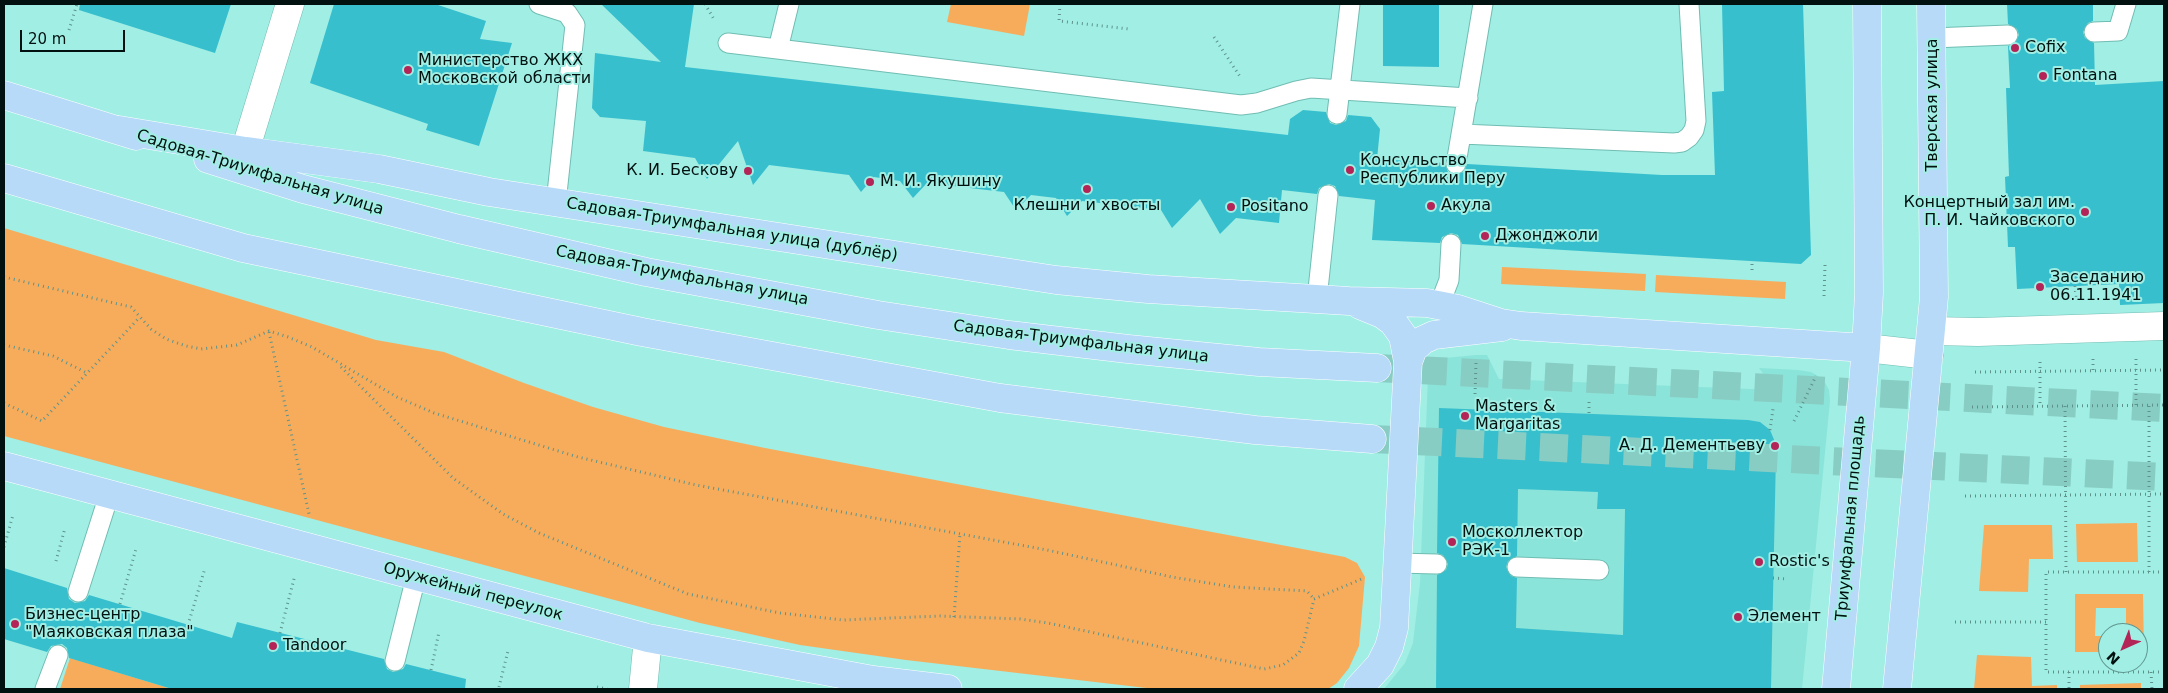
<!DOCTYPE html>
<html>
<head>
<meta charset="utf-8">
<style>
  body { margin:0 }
  #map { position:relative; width:2168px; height:693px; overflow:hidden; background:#a0eee4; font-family:"DejaVu Sans",sans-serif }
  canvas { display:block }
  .frame { position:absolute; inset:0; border:5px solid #00110f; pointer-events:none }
  .north { position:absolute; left:2098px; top:623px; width:50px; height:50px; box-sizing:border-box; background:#a0eee4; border:1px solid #60968f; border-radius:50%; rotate:224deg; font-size:14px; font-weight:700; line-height:20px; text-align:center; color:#00110f }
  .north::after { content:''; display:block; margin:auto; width:18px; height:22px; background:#b42557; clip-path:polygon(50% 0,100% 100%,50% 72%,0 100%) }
  .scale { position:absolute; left:20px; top:30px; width:105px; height:22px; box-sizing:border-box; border:2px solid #00110f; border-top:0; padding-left:6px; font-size:15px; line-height:18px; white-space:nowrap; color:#00110f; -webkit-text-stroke:4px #a0eee4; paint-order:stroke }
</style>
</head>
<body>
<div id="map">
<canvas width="2168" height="693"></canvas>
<div class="frame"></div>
<div class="north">N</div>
<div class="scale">20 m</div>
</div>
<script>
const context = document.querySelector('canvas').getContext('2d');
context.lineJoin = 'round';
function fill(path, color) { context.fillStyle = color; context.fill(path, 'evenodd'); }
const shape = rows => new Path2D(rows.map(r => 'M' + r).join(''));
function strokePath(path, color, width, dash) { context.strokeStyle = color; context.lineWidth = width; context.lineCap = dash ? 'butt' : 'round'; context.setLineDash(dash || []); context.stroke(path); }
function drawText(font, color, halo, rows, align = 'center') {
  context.font = font + ' "DejaVu Sans",sans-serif'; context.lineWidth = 4; context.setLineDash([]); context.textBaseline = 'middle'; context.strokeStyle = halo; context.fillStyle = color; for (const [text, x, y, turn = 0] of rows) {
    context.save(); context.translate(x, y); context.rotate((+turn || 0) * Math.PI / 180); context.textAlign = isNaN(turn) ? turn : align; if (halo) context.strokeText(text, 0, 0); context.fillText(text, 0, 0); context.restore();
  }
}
const built = shape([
  [1476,355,1487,355,1499,379,1775,390,1759,368,1798,370,1811,372,1823,379,1829,390,1830,401,1802,689,1384,689,1405,663,1413,643,1420,583,1428,376,1432,368,1445,358]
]);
const green = shape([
  [951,4,1030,4,1024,36,947,22],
  [4,228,376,340,444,352,524,383,593,407,664,427,765,448,1345,557,1357,563,1365,577,1359,646,1349,668,1337,683,1328,689,1155,689,906,660,800,645,700,623,4,436],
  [1502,267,1646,274,1645,291,1501,284],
  [1656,275,1786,282,1785,299,1655,292],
  [2137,523,2138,562,2077,562,2076,524],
  [1984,525,2052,525,2053,559,2029,559,2028,592,1979,591],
  [2075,594,2143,594,2144,652,2138,652,2138,633,2126,633,2126,608,2096,608,2095,636,2108,636,2108,652,2075,652],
  [1977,655,2031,657,2032,686,2057,685,2057,689,1974,689],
  [70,658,172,689,60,689],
  [2141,683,2141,689,2080,689,2080,685]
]);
const building = shape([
  [80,4,231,4,215,53,79,10],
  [334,4,435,4,486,21,480,39,512,43,479,146,426,130,428,124,310,83],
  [601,4,694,4,685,67,1288,135,1290,119,1303,110,1326,112,1330,123,1336,125,1346,121,1348,115,1371,117,1380,129,1377,159,1445,163,1448,172,1454,175,1464,172,1467,164,1662,175,1715,175,1712,92,1724,91,1722,4,1803,4,1811,255,1801,264,1462,244,1458,235,1451,233,1442,237,1440,243,1372,240,1375,200,1339,196,1335,186,1329,184,1319,188,1317,194,1282,190,1279,223,1236,218,1220,234,1200,199,1172,228,1161,210,1082,201,1067,216,1056,198,1031,195,1016,210,1004,192,927,183,913,198,900,181,874,177,861,192,849,175,769,165,753,185,738,141,707,179,695,158,643,151,646,121,600,117,592,108,595,53,661,62],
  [1383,4,1439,4,1439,67,1383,66],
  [2007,4,2093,4,2093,21,2088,23,2083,32,2085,38,2094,43,2095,85,2164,81,2164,303,2120,305,2119,284,2017,289,2015,247,2008,247,2005,177,2009,176,2006,88,2010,88,2008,46,2014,44,2019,35,2017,29,2008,24],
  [1439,408,1748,420,1760,422,1770,430,1775,442,1776,454,1771,689,1436,689,1437,575,1446,570,1448,564,1443,555,1437,553],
  [1518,489,1598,492,1597,509,1625,509,1623,635,1516,628,1517,578,1511,576,1506,567,1508,561,1517,556],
  [4,568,67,588,69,599,75,603,85,601,89,595,232,638,237,622,384,659,387,669,393,672,403,669,406,664,466,679,465,689,172,689,69,658,67,648,62,644,51,646,47,652,4,639]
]);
const primaryTunnel = shape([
  [1377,368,2164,408],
  [1372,439,2164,477]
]);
const path = shape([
  [705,4,715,21],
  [1060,4,1059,21,1129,29],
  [69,30,77,4],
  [1214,37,1241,78],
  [1752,270,1752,261],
  [4,277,131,307,151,329,166,339,186,346,201,349,237,345,269,331,288,337,312,347,397,397,434,413,578,457,696,485,1047,550,1172,577,1233,587,1307,591,1314,599],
  [2075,286,2076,298],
  [1824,296,1825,265],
  [269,332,309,514],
  [4,345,53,356,87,373],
  [2093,359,2093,371],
  [2136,359,2136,406],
  [2040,362,2040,407],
  [341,367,453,478,503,514,539,533,688,594,780,613,843,620,940,616,1020,619,1048,623,1264,669,1283,665,1299,653,1304,641,1314,599],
  [1975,372,2164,370],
  [1475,394,1476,363],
  [4,403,42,421,139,318],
  [2065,406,2066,572],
  [2149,406,2149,572],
  [1972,407,2164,405],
  [1589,413,1589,402],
  [1794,421,1816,376],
  [1770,430,1773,409],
  [1965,496,2164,494],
  [4,547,13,515],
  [56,561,65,528],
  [2164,572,2046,572,2046,672,2164,672],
  [1773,578,1788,579],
  [1314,599,1364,578],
  [120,604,136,549],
  [954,617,960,534],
  [1955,622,2046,622],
  [188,625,205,568],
  [280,633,295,575],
  [431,670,439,632],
  [2069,672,2069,689],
  [2151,672,2152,689],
  [499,687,508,651],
  [597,687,607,689]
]);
const service = shape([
  [539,4,567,13,575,25,556,203],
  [2094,32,2118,31,2126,4],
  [1932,38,2008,35],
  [728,43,1241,105,1257,103,1296,91,1311,88,1468,98],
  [778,49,789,4],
  [1337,114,1350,4],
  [1461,134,1674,143,1682,142,1689,137,1694,130,1696,121,1689,4],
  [1456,164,1483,4],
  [1317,299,1328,195],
  [1439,306,1449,280,1451,244],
  [1397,563,1437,564],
  [1517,567,1599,570],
  [78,592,109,495],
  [395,661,416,577],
  [45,689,58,655]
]);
const pedestrian = shape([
  [1932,331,1978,332,2164,326]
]);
const minor = shape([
  [245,151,290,4],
  [1866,348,1929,355],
  [643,689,648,638]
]);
const primary = shape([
  [4,95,136,136],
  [119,130,245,151,379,169,489,192,1056,280,1148,289,1349,301,1427,303,1458,309,1501,323,1521,326,1866,348],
  [208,159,303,189,459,229,646,272,878,315,1009,335,1128,349,1259,362,1377,368],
  [4,178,243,248,642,332,1000,398,1255,430,1372,439],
  [1408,362,1413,349,1423,340,1434,335,1502,327],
  [4,466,648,638,873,680,948,689],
  [1358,689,1380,665,1389,647,1394,628,1408,362,1403,336,1393,322,1382,314,1360,305],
  [1836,689,1866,348,1869,293,1867,4],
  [1897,689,1934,297,1931,4]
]);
const markers = [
  [2015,48,5,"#b42557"],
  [408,70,5,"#b42557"],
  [2043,76,5,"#b42557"],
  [1350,170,5,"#b42557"],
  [748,171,5,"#b42557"],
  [870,182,5,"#b42557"],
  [1087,189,5,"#b42557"],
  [1431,206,5,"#b42557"],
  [1231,207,5,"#b42557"],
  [2085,212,5,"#b42557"],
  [1485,236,5,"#b42557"],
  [2040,287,5,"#b42557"],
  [1465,416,5,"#b42557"],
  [1775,446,5,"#b42557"],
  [1452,542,5,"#b42557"],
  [1759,562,5,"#b42557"],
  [1738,617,5,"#b42557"],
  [15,624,5,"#b42557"],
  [273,646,5,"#b42557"]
];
const poiNames = [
  ["Cofix",2025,48],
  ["Министерство ЖКХ",418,61],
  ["Московской области",418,79],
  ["Fontana",2053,76],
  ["Консульство",1360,161],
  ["Республики Перу",1360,179],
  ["К. И. Бескову",738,171,"right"],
  ["М. И. Якушину",880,182],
  ["Концертный зал им.",2075,203,"right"],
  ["П. И. Чайковского",2075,221,"right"],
  ["Клешни и хвосты",1087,206,"center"],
  ["Акула",1441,206],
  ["Positano",1241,207],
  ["Джонджоли",1495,236],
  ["Заседанию",2050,278],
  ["06.11.1941",2050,296],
  ["Masters &",1475,407],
  ["Margaritas",1475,425],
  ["А. Д. Дементьеву",1765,446,"right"],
  ["Москоллектор",1462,533],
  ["РЭК-1",1462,551],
  ["Rostic's",1769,562],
  ["Бизнес-центр",25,615],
  ["\"Маяковская плаза\"",25,633],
  ["Элемент",1748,617],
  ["Tandoor",283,646]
];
const streetNames = [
  ["Тверская улица",1933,105,-90],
  ["Садовая-Триумфальная улица",260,173,17],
  ["Садовая-Триумфальная улица (дублёр)",732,230,9],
  ["Садовая-Триумфальная улица",682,276,11],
  ["Садовая-Триумфальная улица",1081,342,7],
  ["Триумфальная площадь",1851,518,-85],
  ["Оружейный переулок",473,592,15]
];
fill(built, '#8be4d9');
fill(green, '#f7ac5c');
fill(building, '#37bfce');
strokePath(primaryTunnel, '#88cdc4', 28, [28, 14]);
strokePath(service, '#70bdb3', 21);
strokePath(pedestrian, '#70bdb3', 29);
strokePath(minor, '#70bdb3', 29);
strokePath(primary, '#fff', 29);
strokePath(path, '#5e938c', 3, [1, 4]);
strokePath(service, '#fff', 19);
strokePath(pedestrian, '#fff', 28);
strokePath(minor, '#fff', 28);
strokePath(primary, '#b7daf9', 28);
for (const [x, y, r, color] of markers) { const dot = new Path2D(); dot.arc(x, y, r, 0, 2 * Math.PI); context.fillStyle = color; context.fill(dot); strokePath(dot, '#a0eee4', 2); }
drawText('16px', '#00110f', '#a0eee4', poiNames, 'left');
drawText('16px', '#00110f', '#a0eee4', streetNames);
</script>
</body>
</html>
